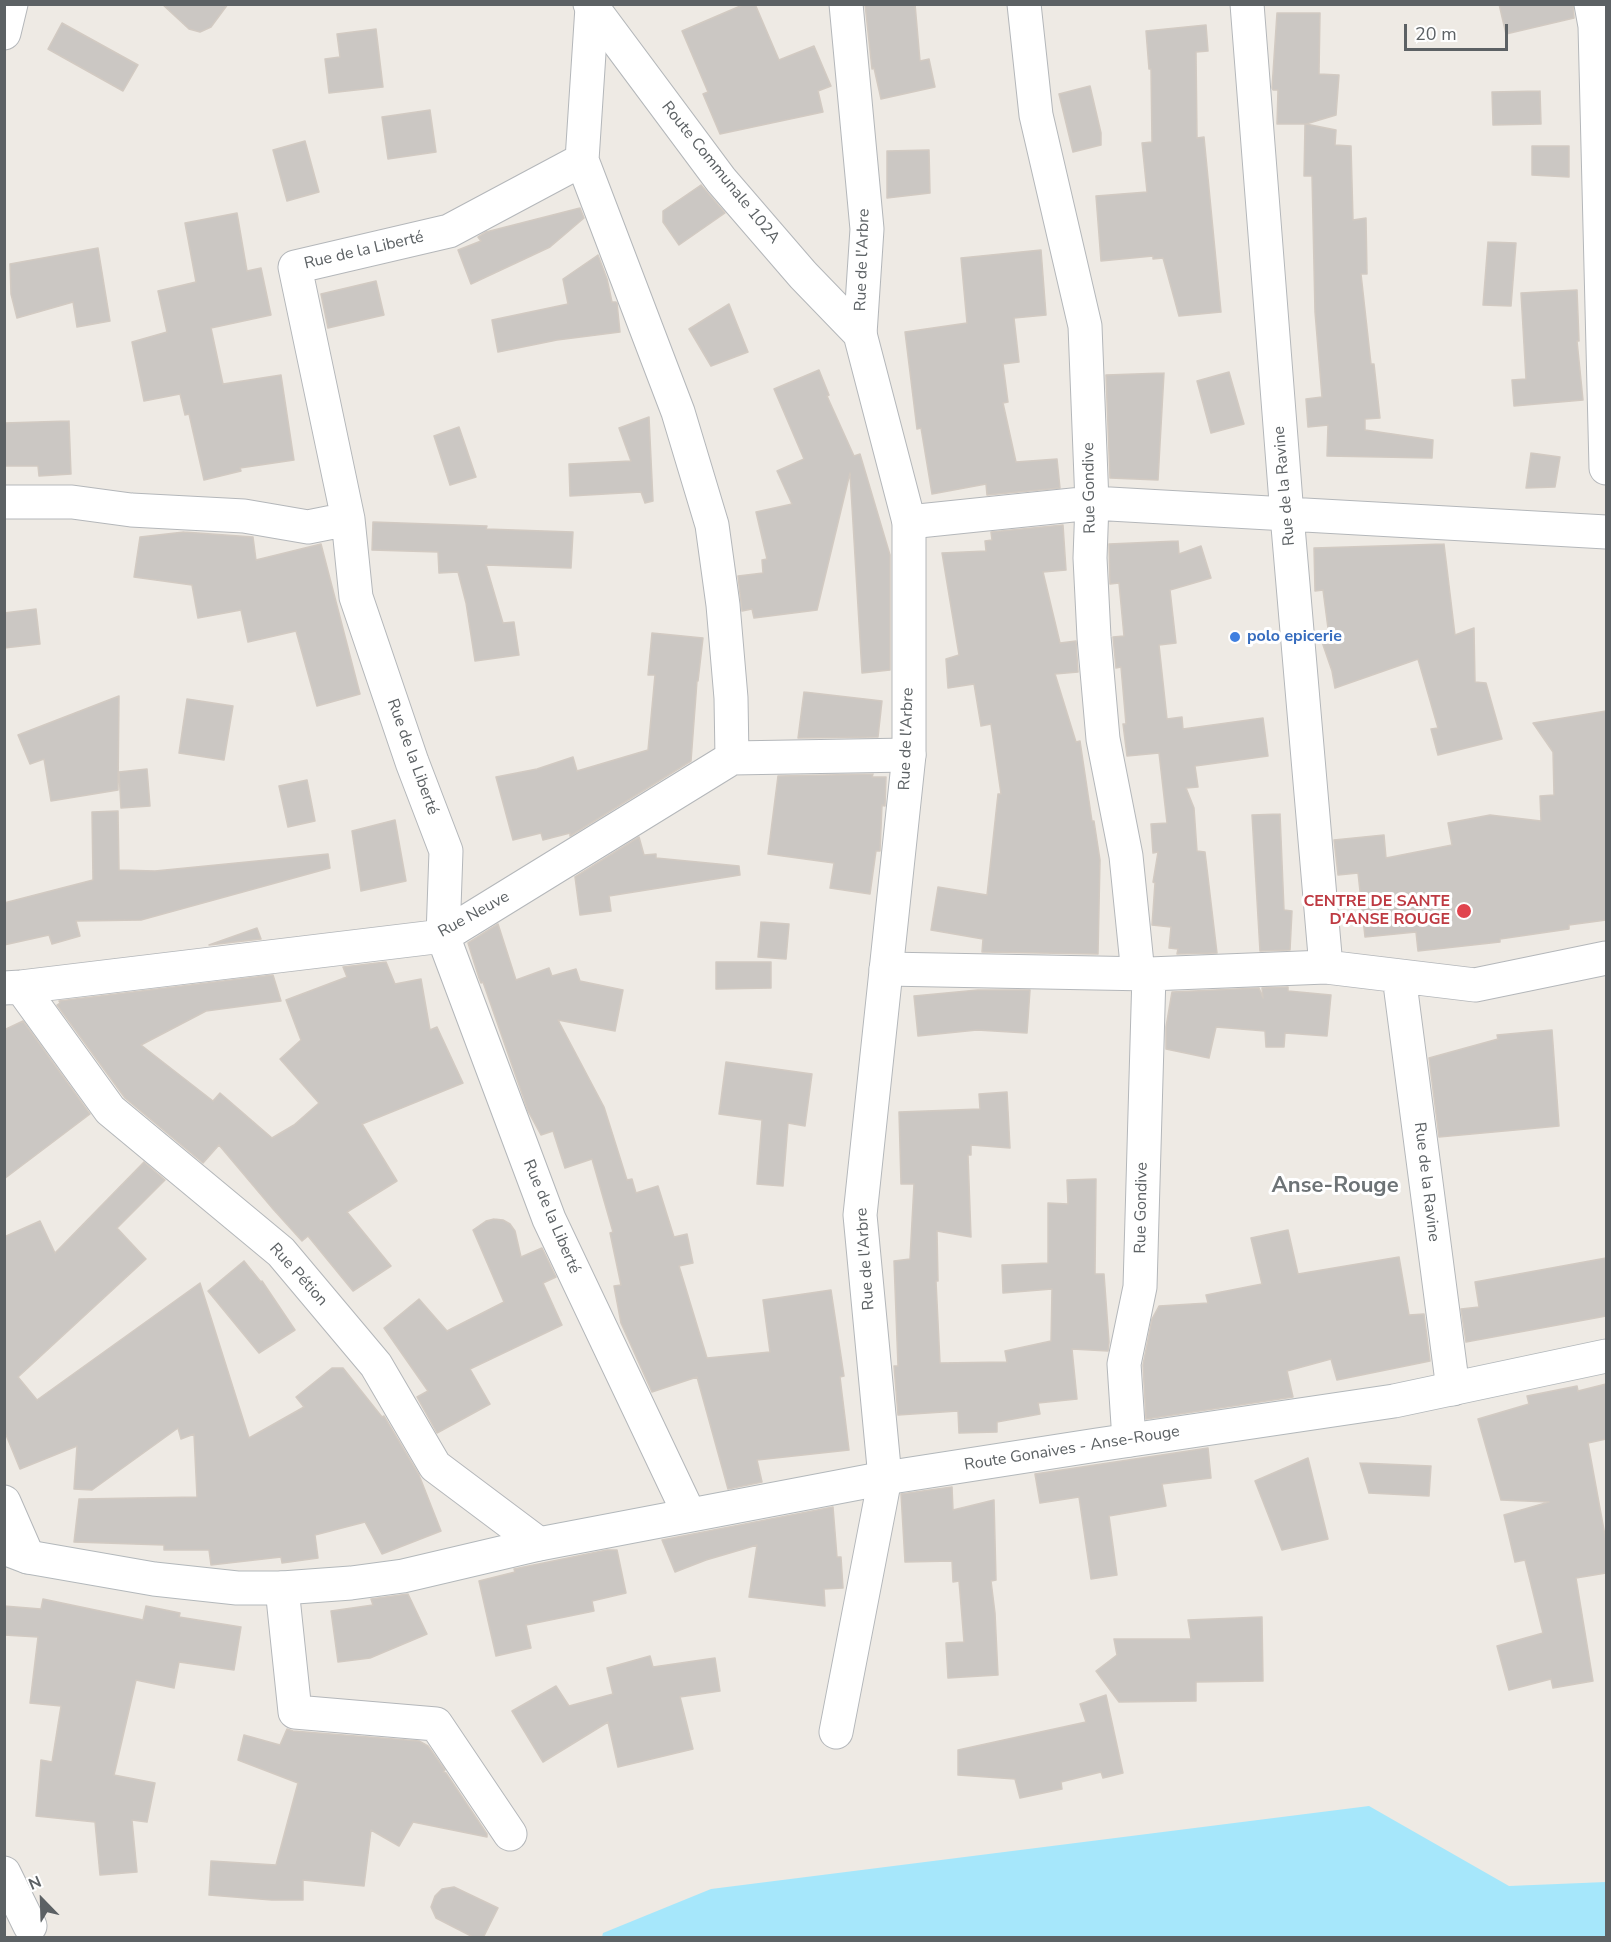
<!DOCTYPE html>
<html>
<head>
<meta charset="utf-8">
<style>
  body { margin:0 }
  #map { position:relative; width:1611px; height:1942px; overflow:hidden; background:#eeeae4; font-family:"Nunito Sans",sans-serif }
  canvas { display:block }
  .frame { position:absolute; inset:0; border:6px solid #5c6164; pointer-events:none }
  .north { position:absolute; left:12px; top:1870px; width:60px; height:60px; -webkit-text-stroke:4px #fff; paint-order:stroke; rotate:337deg; font-size:16px; font-weight:700; line-height:24px; text-align:center; color:#5c6164 }
  .north::after { content:''; display:block; margin:auto; width:21px; height:27px; background:#5c6164; clip-path:polygon(50% 0,100% 100%,50% 72%,0 100%) }
  .scale { position:absolute; left:1404px; top:24px; width:104px; height:27px; box-sizing:border-box; border:3px solid #5c6164; border-top:0; padding-left:8px; font-size:18px; line-height:21px; white-space:nowrap; color:#5c6164; -webkit-text-stroke:4px #fff; paint-order:stroke }
</style>
</head>
<body>
<div id="map">
<canvas width="1611" height="1942"></canvas>
<div class="frame"></div>
<div class="north">N</div>
<div class="scale">20 m</div>
</div>
<script>
const context = document.querySelector('canvas').getContext('2d');
context.lineJoin = 'round';
function fill(path, color) { context.fillStyle = color; context.fill(path, 'evenodd'); }
const shape = rows => new Path2D(rows.map(r => 'M' + r).join(''));
function strokePath(path, color, width, dash) { context.strokeStyle = color; context.lineWidth = width; context.lineCap = dash ? 'butt' : 'round'; context.setLineDash(dash || []); context.stroke(path); }
function drawText(font, color, halo, rows, align = 'center') {
  context.font = font + ' "Nunito Sans",sans-serif'; context.lineWidth = 6; context.setLineDash([]); context.textBaseline = 'middle'; context.strokeStyle = halo; context.fillStyle = color; for (const [text, x, y, turn = 0] of rows) {
    context.save(); context.translate(x, y); context.rotate((+turn || 0) * Math.PI / 180); context.textAlign = isNaN(turn) ? turn : align; if (halo) context.strokeText(text, 0, 0); context.fillText(text, 0, 0); context.restore();
  }
}
const water = shape([
  [1369,1806,1509,1886,1606,1882,1606,1937,602,1937,603,1933,711,1889]
]);
const building = shape([
  [162,4,228,4,211,27,200,32,189,29,162,4],
  [745,4,755,4,779,60,814,46,831,86,818,91,823,112,720,134,703,94,708,92,682,31,745,4],
  [865,4,915,4,920,61,929,59,935,87,881,99,874,68,872,69,865,4],
  [1499,4,1573,4,1574,18,1506,34,1499,4],
  [1277,13,1320,13,1319,74,1339,75,1336,115,1306,124,1336,130,1335,145,1351,146,1353,220,1366,218,1367,274,1361,274,1371,364,1374,364,1380,418,1365,419,1365,430,1433,440,1432,458,1327,456,1328,425,1308,427,1306,399,1322,397,1315,312,1312,176,1304,176,1305,124,1277,124,1278,90,1273,90,1272,88,1277,13],
  [62,23,138,65,123,91,48,49,62,23],
  [1206,25,1208,51,1196,52,1197,138,1204,137,1221,312,1179,316,1163,258,1153,259,1153,256,1101,261,1096,196,1147,192,1142,143,1152,142,1151,69,1149,69,1146,31,1206,25],
  [376,29,383,87,329,93,325,59,340,57,337,34,376,29],
  [1090,86,1101,133,1101,145,1073,152,1059,94,1090,86],
  [1540,91,1541,124,1493,125,1492,92,1540,91],
  [430,110,436,152,388,159,382,117,430,110],
  [305,141,319,192,287,201,273,150,305,141],
  [1532,146,1569,146,1569,177,1532,175,1532,146],
  [929,150,930,193,887,198,887,151,929,150],
  [701,185,725,213,679,245,663,222,663,211,701,185],
  [580,208,584,218,550,247,471,284,458,250,481,241,478,237,486,232,580,208],
  [237,213,247,271,261,268,271,315,211,328,223,384,281,375,294,460,240,468,241,471,204,480,189,414,185,415,180,394,144,401,132,342,167,332,158,291,196,282,185,223,237,213],
  [1488,242,1516,243,1511,306,1483,305,1488,242],
  [98,248,110,321,77,327,73,302,17,318,11,294,10,264,98,248],
  [1041,250,1046,315,1014,318,1019,362,1003,364,1008,402,1003,403,1016,462,1057,459,1060,488,987,495,986,484,932,494,921,428,917,429,905,332,967,323,961,258,1041,250],
  [598,255,607,279,612,302,616,302,617,303,620,332,557,340,498,352,492,320,568,304,563,279,598,255],
  [376,281,384,315,328,328,321,294,376,281],
  [1577,290,1579,341,1577,341,1583,400,1514,406,1512,380,1526,379,1521,293,1577,290],
  [729,304,748,352,711,366,689,329,729,304],
  [819,370,829,395,827,396,854,456,860,454,890,555,890,670,862,673,850,473,817,610,754,618,752,609,742,611,738,576,763,573,762,560,767,559,756,512,792,504,777,471,804,459,774,389,819,370],
  [1229,372,1244,424,1211,433,1197,381,1229,372],
  [1164,373,1158,480,1110,478,1106,375,1164,373],
  [649,417,653,501,645,503,641,492,570,496,569,464,631,461,619,428,649,417],
  [69,421,71,474,39,476,38,466,4,466,4,423,69,421],
  [459,427,476,477,450,485,434,436,459,427],
  [1531,453,1560,457,1555,487,1526,488,1531,453],
  [373,522,487,526,486,529,573,532,571,568,486,565,503,623,514,622,519,655,475,661,466,603,458,572,439,573,438,552,372,550,373,522],
  [1063,525,1066,570,1043,572,1060,643,1076,641,1078,672,1055,674,1076,742,1080,741,1092,821,1094,821,1100,860,1098,954,982,952,983,939,931,930,938,887,987,895,998,794,1001,794,991,724,981,726,974,684,948,688,946,659,959,655,942,553,986,551,985,541,992,540,991,532,1063,525],
  [184,532,253,537,256,560,321,544,360,694,317,706,296,631,248,642,241,610,198,618,192,585,134,577,140,537,184,532],
  [1178,541,1179,554,1201,546,1211,578,1170,590,1176,643,1159,645,1167,719,1182,717,1183,729,1263,718,1268,756,1195,766,1198,787,1186,788,1194,808,1197,851,1205,852,1217,953,1177,954,1178,949,1169,948,1171,927,1152,925,1155,883,1153,882,1158,852,1153,853,1151,824,1167,823,1159,753,1127,756,1123,724,1126,724,1121,667,1116,668,1113,637,1124,636,1119,583,1110,584,1109,544,1178,541],
  [1444,544,1455,635,1474,628,1475,682,1486,683,1502,739,1438,755,1431,729,1438,728,1418,659,1335,688,1332,671,1321,639,1329,636,1323,590,1315,591,1314,548,1444,544],
  [36,609,40,644,4,648,4,613,36,609],
  [652,633,703,638,698,681,697,681,691,761,570,836,570,833,543,840,541,833,513,840,496,777,537,769,573,757,577,771,648,750,655,675,648,675,652,633],
  [804,692,882,701,878,737,798,738,804,692],
  [119,696,118,790,51,801,44,759,30,764,18,735,119,696],
  [187,699,233,706,224,760,179,753,187,699],
  [1606,711,1606,920,1569,925,1569,929,1500,939,1500,942,1418,951,1416,932,1365,937,1358,873,1338,875,1334,840,1384,835,1386,858,1452,845,1448,823,1490,815,1541,821,1540,796,1554,795,1553,752,1533,723,1606,711],
  [147,769,150,806,121,808,119,772,147,769],
  [873,774,872,777,886,777,885,806,882,805,880,851,876,851,870,894,830,888,834,863,768,854,778,776,873,774],
  [307,780,315,821,288,827,279,786,307,780],
  [118,811,119,870,155,871,328,854,330,868,141,920,76,921,80,936,52,944,49,935,4,945,4,903,93,880,92,812,118,811],
  [1280,814,1284,910,1292,911,1290,950,1260,951,1252,815,1280,814],
  [395,820,406,881,361,891,352,831,395,820],
  [639,837,644,855,656,854,656,858,739,866,740,875,609,896,611,911,580,915,575,877,639,837],
  [761,922,789,924,786,959,758,957,761,922],
  [498,924,516,980,549,968,552,976,576,969,580,981,623,990,615,1031,558,1020,604,1107,627,1180,632,1179,636,1193,658,1186,674,1237,687,1234,693,1263,679,1266,707,1358,770,1352,763,1300,831,1290,844,1376,840,1377,849,1450,757,1460,762,1482,728,1489,697,1377,652,1392,621,1323,614,1286,621,1285,610,1233,613,1232,592,1159,565,1168,553,1131,541,1135,528,1111,483,982,481,983,479,978,468,943,498,924],
  [257,928,261,939,209,945,257,928],
  [386,962,395,984,421,979,430,1030,437,1027,463,1083,362,1124,397,1181,347,1212,391,1266,353,1291,308,1236,302,1241,273,1209,219,1145,203,1163,125,1098,57,1005,60,1003,59,1001,273,975,281,1001,206,1011,141,1045,213,1101,220,1093,272,1138,294,1125,319,1103,280,1059,301,1040,286,1000,347,977,343,967,386,962],
  [716,962,771,962,771,988,716,989,716,962],
  [1288,987,1288,991,1331,995,1327,1036,1285,1033,1284,1047,1266,1047,1265,1031,1216,1027,1209,1058,1166,1049,1166,1027,1172,992,1259,988,1263,998,1262,988,1288,987],
  [978,990,1030,990,1027,1033,977,1030,918,1036,914,996,978,990],
  [23,1021,90,1114,4,1179,4,1030,23,1021],
  [1552,1030,1559,1126,1439,1137,1429,1058,1498,1039,1497,1035,1552,1030],
  [726,1062,812,1074,805,1126,788,1123,783,1186,757,1184,762,1120,719,1114,726,1062],
  [1007,1092,1010,1148,971,1145,971,1155,968,1155,971,1237,937,1231,938,1281,936,1281,940,1363,1007,1362,1005,1351,1051,1341,1052,1289,1003,1293,1002,1265,1048,1263,1048,1203,1068,1204,1067,1180,1096,1179,1095,1274,1104,1274,1109,1342,1108,1351,1072,1349,1077,1399,1038,1403,1040,1414,997,1422,997,1432,959,1433,958,1411,898,1415,894,1366,898,1366,894,1261,910,1259,914,1184,901,1184,899,1112,980,1109,979,1094,1007,1092],
  [144,1162,165,1180,117,1228,146,1259,18,1377,37,1400,200,1283,249,1438,304,1407,296,1397,332,1368,343,1368,382,1417,384,1416,419,1475,441,1531,382,1554,365,1522,315,1535,318,1558,282,1563,281,1557,211,1565,209,1550,164,1550,164,1545,74,1542,79,1499,197,1497,194,1434,181,1439,178,1428,92,1490,74,1489,77,1446,20,1469,4,1430,4,1237,40,1221,55,1253,144,1162],
  [494,1219,503,1220,510,1224,515,1231,521,1257,542,1248,556,1277,543,1283,562,1325,470,1369,490,1404,437,1433,417,1397,428,1391,384,1328,419,1299,447,1331,504,1302,473,1230,486,1221,494,1219],
  [1288,1230,1298,1274,1399,1257,1409,1315,1424,1314,1430,1361,1337,1380,1331,1359,1287,1371,1293,1397,1146,1419,1143,1365,1152,1319,1159,1306,1208,1303,1206,1295,1262,1284,1251,1238,1288,1230],
  [1606,1258,1606,1316,1466,1342,1461,1309,1479,1307,1475,1282,1606,1258],
  [244,1261,261,1282,262,1281,295,1330,259,1353,208,1291,244,1261],
  [1606,1384,1606,1439,1588,1443,1606,1541,1606,1573,1576,1578,1593,1681,1553,1688,1551,1679,1509,1690,1497,1646,1543,1633,1525,1560,1515,1562,1504,1515,1549,1502,1501,1500,1478,1419,1529,1404,1527,1396,1577,1386,1578,1391,1606,1384],
  [1208,1448,1211,1478,1162,1484,1166,1506,1109,1516,1117,1575,1091,1579,1079,1497,1040,1503,1035,1474,1208,1448],
  [1308,1458,1328,1539,1282,1550,1255,1481,1308,1458],
  [1360,1463,1431,1466,1429,1496,1369,1493,1360,1463],
  [952,1487,953,1510,994,1500,996,1580,991,1581,995,1613,998,1675,948,1678,946,1643,964,1642,959,1581,953,1582,952,1561,905,1562,901,1494,952,1487],
  [833,1507,837,1557,841,1557,843,1588,824,1589,825,1606,749,1597,757,1545,706,1560,675,1572,662,1540,833,1507],
  [607,1550,617,1550,626,1593,592,1601,594,1611,526,1625,531,1648,496,1656,479,1581,515,1572,514,1569,607,1550],
  [408,1594,427,1634,370,1658,338,1662,331,1611,373,1605,371,1599,408,1594],
  [43,1599,143,1620,146,1606,180,1613,179,1617,241,1627,234,1670,179,1662,174,1688,136,1680,114,1775,155,1783,147,1822,132,1820,137,1872,100,1875,95,1822,36,1816,41,1760,52,1762,61,1706,30,1703,38,1637,4,1635,4,1606,41,1609,43,1599],
  [1262,1617,1263,1681,1196,1682,1196,1701,1119,1702,1096,1671,1117,1655,1114,1639,1191,1639,1188,1620,1262,1617],
  [650,1656,653,1667,715,1658,720,1691,680,1697,693,1749,618,1767,608,1722,543,1762,512,1711,556,1686,569,1706,613,1694,607,1668,650,1656],
  [1106,1695,1123,1773,1103,1778,1101,1772,1061,1782,1062,1789,1020,1798,1015,1779,958,1775,958,1750,1086,1722,1080,1704,1106,1695],
  [287,1729,293,1731,419,1741,428,1746,445,1770,443,1772,446,1773,487,1834,487,1837,413,1822,399,1846,371,1830,364,1886,303,1880,303,1900,272,1900,209,1895,211,1861,276,1865,298,1783,238,1760,244,1735,280,1745,287,1729],
  [454,1887,498,1908,483,1938,475,1938,436,1918,431,1907,435,1896,442,1889,454,1887]
]);
const minor = shape([
  [846,4,867,229,860,334],
  [1024,4,1036,115,1085,326,1092,503,1090,558,1094,637,1103,739,1126,856,1138,974],
  [1247,4,1287,515,1326,967],
  [592,7,582,160,678,412,712,525,723,605,731,698,732,758],
  [4,33,11,4],
  [582,160,449,231,295,267,348,519,356,597,412,762,446,851,443,936,549,1219,689,1514],
  [4,502,72,502,131,510,244,516,308,527,348,519],
  [909,522,1092,503,1606,532],
  [886,969,1149,974,1326,967,1475,985,1606,958],
  [1399,976,1453,1389],
  [21,987,110,1110,281,1252,376,1365,435,1466,539,1544],
  [4,988,21,987,443,936,732,758,909,755],
  [1129,1440,1124,1364,1140,1287,1149,974],
  [282,1588,295,1712,436,1724,510,1834],
  [836,1732,885,1478],
  [4,1873,30,1926]
]);
const tertiary = shape([
  [590,4,721,180,803,275,860,334,909,522,909,755,860,1215,885,1478],
  [1591,4,1595,26,1606,468],
  [4,1502,28,1557]
]);
const secondary = shape([
  [4,1548,28,1557,154,1579,237,1588,282,1588,351,1583,403,1576,539,1544,885,1478,1097,1445,1394,1401,1606,1356]
]);
const markers = [
  [1235,637,6,"#3f7fe0"],
  [1464,911,8,"#e0444e"]
];
const streetNames = [
  ["Route Communale 102A",720,173,51],
  ["Rue de la Liberté",364,251,-13],
  ["Rue de l'Arbre",863,260,-88],
  ["Rue de la Ravine",1285,486,-95],
  ["Rue Gondive",1090,488,-91],
  ["Rue de l'Arbre",907,739,-88],
  ["Rue de la Liberté",412,757,70],
  ["Rue Neuve",474,915,-29],
  ["Rue de la Ravine",1426,1182,83],
  ["Rue Gondive",1142,1208,-89],
  ["Rue de la Liberté",551,1217,67],
  ["Rue de l'Arbre",866,1259,-94],
  ["Rue Pétion",298,1275,48],
  ["Route Gonaives - Anse-Rouge",1072,1449,-9]
];
const shopNames = [
  ["polo epicerie",1247,637]
];
const healthNames = [
  ["CENTRE DE SANTE",1450,902],
  ["D'ANSE ROUGE",1450,920]
];
const districtNames = [
  ["Anse-Rouge",1335,1187]
];
fill(water, '#a6e7fb');
fill(building, '#cbc7c3');
strokePath(building, '#d2cac2', 1.5);
strokePath(minor, '#b4b7ba', 35);
strokePath(tertiary, '#b4b7ba', 35);
strokePath(secondary, '#b3b8bb', 35);
strokePath(minor, '#fff', 33);
strokePath(tertiary, '#fff', 33);
strokePath(secondary, '#fff', 33);
for (const [x, y, r, color] of markers) { const dot = new Path2D(); dot.arc(x, y, r, 0, 2 * Math.PI); context.fillStyle = color; context.fill(dot); strokePath(dot, '#fff', 2); }
drawText('16px', '#5c6164', '#fff', streetNames);
drawText('bold 16px', '#366cbe', '#fff', shopNames, 'left');
drawText('bold 16px', '#be3a42', '#fff', healthNames, 'right');
drawText('bold 22px', '#6d7376', '#fff', districtNames);
</script>
</body>
</html>
